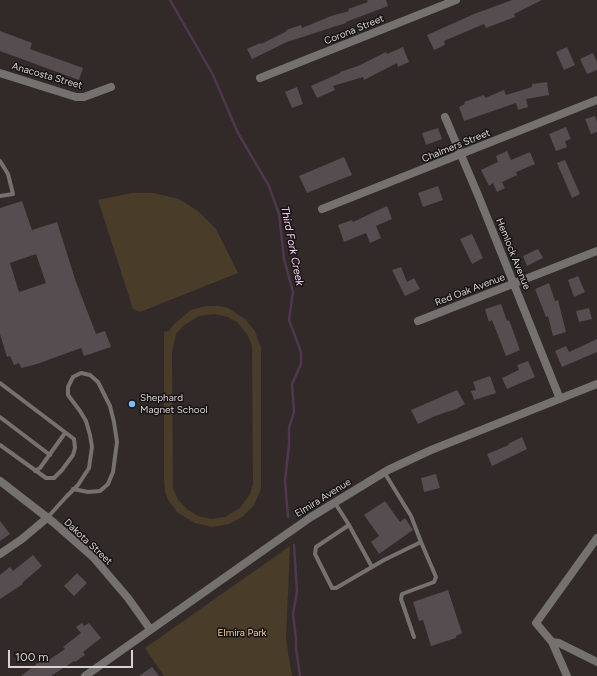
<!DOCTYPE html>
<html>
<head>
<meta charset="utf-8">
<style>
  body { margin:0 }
  #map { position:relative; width:597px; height:676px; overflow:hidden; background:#312a29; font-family:Figtree,sans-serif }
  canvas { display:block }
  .scale { position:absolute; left:8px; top:650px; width:125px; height:18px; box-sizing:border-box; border:2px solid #d8d3d3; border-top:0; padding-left:5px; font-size:12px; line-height:14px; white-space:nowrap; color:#d8d3d3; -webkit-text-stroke:3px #171313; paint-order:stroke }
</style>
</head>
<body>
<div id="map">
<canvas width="597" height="676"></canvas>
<div class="scale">100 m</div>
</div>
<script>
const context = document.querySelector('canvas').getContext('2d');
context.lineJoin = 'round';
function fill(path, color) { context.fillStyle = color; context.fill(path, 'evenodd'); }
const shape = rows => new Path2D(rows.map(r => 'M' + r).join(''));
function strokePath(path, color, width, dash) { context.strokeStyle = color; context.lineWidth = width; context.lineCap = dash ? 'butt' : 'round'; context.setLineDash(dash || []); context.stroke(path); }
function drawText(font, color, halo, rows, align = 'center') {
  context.font = font + ' Figtree,sans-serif'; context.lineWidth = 3; context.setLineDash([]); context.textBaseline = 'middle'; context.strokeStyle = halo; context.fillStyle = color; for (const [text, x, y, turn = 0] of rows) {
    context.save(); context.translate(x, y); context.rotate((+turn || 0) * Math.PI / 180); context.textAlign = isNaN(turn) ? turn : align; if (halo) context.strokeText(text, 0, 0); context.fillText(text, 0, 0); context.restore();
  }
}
const green = shape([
  [132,193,153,193,179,199,198,211,216,229,238,273,140,312,133,309,98,200],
  [206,306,219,306,228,308,245,319,255,331,261,348,261,489,254,505,242,517,229,524,212,527,195,523,178,513,168,500,165,491,164,477,164,332,169,331,174,324,191,310],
  [214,314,228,317,237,322,247,334,252,346,253,483,250,494,240,508,225,517,211,519,198,516,187,509,178,500,173,488,172,353,176,334,184,325,199,316],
  [290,546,286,639,292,676,164,676,145,648]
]);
const stream = shape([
  [170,0,213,75,238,133,269,186,279,214,284,259,293,292,289,320,301,352,301,364,292,384,294,412,289,428,289,445,285,481,288,517],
  [294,545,297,591,293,614,296,639,296,648,300,676]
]);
const building = shape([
  [367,0,386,0,388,6,346,22,346,23,287,42,252,59,247,49,260,43,261,44,287,31,286,30,301,25,302,28,331,16,349,11,348,9,368,2],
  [512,0,542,0,514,14,515,17,486,28,484,24,444,41,445,45,434,50,427,35,474,14],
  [0,31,32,43,30,49,83,68,79,80,0,51],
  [403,47,409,62,398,67,397,63,364,80,363,77,333,86,335,90,317,98,311,86,340,73,340,72,358,66,386,52,387,54],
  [567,47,575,65,564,70,556,52],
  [593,53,597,62,597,70,587,74,580,59],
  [547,82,549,95,526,99,528,107,518,110,516,103,464,121,459,107,465,104,464,102,484,95,485,98,504,90,506,95,532,87,532,84],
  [297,87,303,104,292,108,285,92],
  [595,116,597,122,597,132,591,134,585,119],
  [566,127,571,139,565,141,567,147,556,151,549,134],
  [438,128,442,139,426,145,422,133],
  [507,151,511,160,530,152,535,164,516,172,517,175,502,182,505,188,497,192,493,183,489,186,481,170,498,162,496,156],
  [344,157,352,175,324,186,307,193,299,176],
  [565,160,580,194,572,198,557,163],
  [438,186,443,200,423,207,418,193],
  [22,201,32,230,57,222,76,282,96,334,105,331,111,347,84,356,81,348,37,364,21,368,19,363,14,365,10,356,7,357,0,334,0,208],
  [36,254,46,283,19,292,10,263],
  [387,206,392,219,376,226,381,238,370,243,366,233,344,242,338,225,352,220,353,222],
  [472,234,483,258,472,264,460,239],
  [538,249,543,258,527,266,523,256],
  [401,267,407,282,414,278,420,289,405,296,392,270],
  [578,276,585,292,574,297,568,280],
  [549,283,555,301,558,300,566,332,553,336,548,316,546,317,535,289],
  [501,304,507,321,509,320,520,350,506,356,492,320,489,322,485,309],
  [589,308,592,319,579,322,576,311],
  [597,339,597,352,562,367,555,351,566,346,569,352],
  [528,361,535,377,507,389,502,378,519,370,517,365],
  [490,376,496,393,474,400,471,391,476,390,473,382],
  [457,390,465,404,456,409,435,416,418,424,411,410],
  [522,437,527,449,492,466,487,454,509,445,508,444],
  [436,474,440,488,424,492,421,478],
  [385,501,400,522,405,518,413,530,379,554,371,542,379,536,364,515],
  [0,521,10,534,0,541],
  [33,555,42,566,22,583,23,584,0,599,0,575,10,567,13,571],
  [77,573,87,583,74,596,64,586],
  [448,590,462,633,456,636,456,638,431,646,423,620,419,621,413,602],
  [82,623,84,626,89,623,101,638,83,652,85,655,75,662,74,661,51,676,21,676,44,658,46,662,65,649,63,647,81,633,76,627],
  [152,667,159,676,139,676]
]);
const service = shape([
  [0,161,8,174,13,194,0,196],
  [0,383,74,439,75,448,73,455,62,470,54,478,46,478,0,445],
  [0,417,50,455],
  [35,471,40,468,65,433],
  [335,503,349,525],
  [47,518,66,497,78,485,89,468,92,447,90,435,86,421,80,411,68,395,68,387,73,377,81,373,90,375,98,382,110,406,114,422,117,442,113,472,108,484,100,491,88,492,73,489],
  [372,567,349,525,316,547,315,554,332,588,336,588,384,560,421,542,411,516,384,472],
  [414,637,401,599,402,594,434,582,436,577,421,542]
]);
const minor = shape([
  [0,73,76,97,84,97,111,87],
  [260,78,456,0],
  [445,117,478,195,560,399],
  [322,209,597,100],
  [418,321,597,251],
  [0,481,53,522,93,557,128,598,150,629],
  [0,554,22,539,47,518],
  [552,642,536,623,597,538],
  [85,676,278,540,311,517,388,470,431,450,597,384],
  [567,676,552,642,559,643,597,662]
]);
const markers = [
  [132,404,4,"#7dbef9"]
];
const streetNames = [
  ["Corona Street",354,30,-22],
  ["Anacosta Street",47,76,16],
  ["Chalmers Street",456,146,-22],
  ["Hemlock Avenue",513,254,68],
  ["Red Oak Avenue",470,290,-21],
  ["Elmira Avenue",323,498,-32],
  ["Dakota Street",88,542,43]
];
const poiNames = [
  ["Shephard",140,398],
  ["Magnet School",140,410]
];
const parkNames = [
  ["Elmira Park",242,633]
];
const waterNames = [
  ["Third Fork Creek",292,246,79]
];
fill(green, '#493c28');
strokePath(stream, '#50374e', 2.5);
fill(building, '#554d50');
strokePath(service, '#75716f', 4);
strokePath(minor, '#75716f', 8);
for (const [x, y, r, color] of markers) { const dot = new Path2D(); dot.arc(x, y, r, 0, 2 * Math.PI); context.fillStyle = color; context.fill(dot); strokePath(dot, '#171313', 1.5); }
drawText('10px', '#d8d3d3', '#171313', streetNames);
drawText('10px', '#d8d3d3', '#171313', poiNames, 'left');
drawText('10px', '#f6d39d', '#171313', parkNames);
drawText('italic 11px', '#fcd4f8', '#171313', waterNames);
</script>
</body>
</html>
